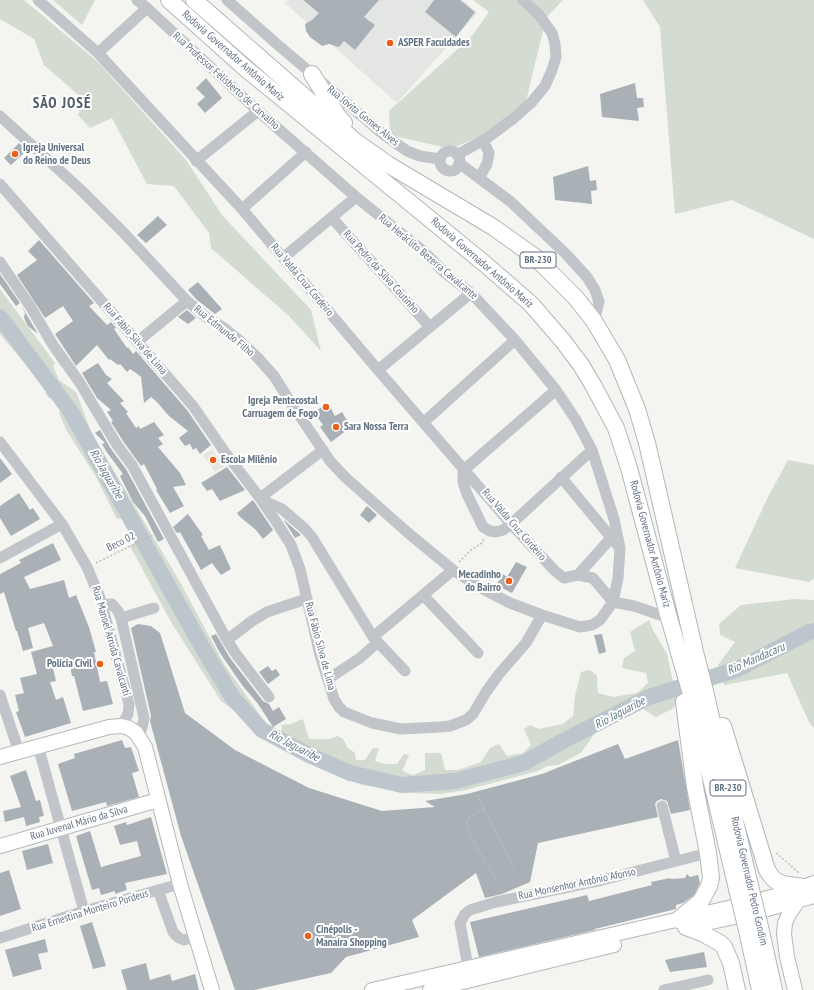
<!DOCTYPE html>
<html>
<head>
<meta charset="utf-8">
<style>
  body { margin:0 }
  canvas { display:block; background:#f4f4f0 }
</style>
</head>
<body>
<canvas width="814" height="990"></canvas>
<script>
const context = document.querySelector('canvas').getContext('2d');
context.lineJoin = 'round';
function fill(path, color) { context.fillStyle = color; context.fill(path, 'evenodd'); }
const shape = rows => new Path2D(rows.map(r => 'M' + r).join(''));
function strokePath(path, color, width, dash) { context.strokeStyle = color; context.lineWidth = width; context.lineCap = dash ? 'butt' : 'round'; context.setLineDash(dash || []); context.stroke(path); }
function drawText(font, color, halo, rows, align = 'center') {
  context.font = font + ' "PT Sans Narrow",sans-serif'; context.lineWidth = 4; context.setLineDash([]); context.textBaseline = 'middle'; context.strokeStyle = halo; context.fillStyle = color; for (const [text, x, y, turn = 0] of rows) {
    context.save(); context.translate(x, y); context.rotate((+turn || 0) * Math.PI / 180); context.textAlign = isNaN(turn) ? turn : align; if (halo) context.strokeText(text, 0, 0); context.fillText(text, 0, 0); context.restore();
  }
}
const built = shape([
  [288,0,463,0,477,13,397,103,285,3],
  [212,449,224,466,215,472,203,455]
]);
const green = shape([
  [0,0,24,0,98,62,186,160,222,215,311,310,321,351,289,316,211,248,209,233,174,186,147,184,112,118,90,128,78,115,84,100,44,65,34,39,0,19],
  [53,0,95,0,82,25],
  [473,0,563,0,546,18,522,118,451,149,390,135,389,111,471,37,489,12],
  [643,0,814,0,814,239,732,200,675,214,660,27],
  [0,289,55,363,53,366,59,380,76,392,92,434,180,582,224,664,267,725,281,735,282,725,291,724,303,719,309,739,330,739,338,736,343,739,348,748,355,753,356,760,365,760,373,748,379,748,375,761,385,764,397,764,404,754,409,755,402,771,413,775,425,770,425,753,441,753,445,770,458,770,481,762,490,748,499,744,507,756,523,753,531,745,524,729,530,725,539,729,563,724,573,716,575,696,581,672,590,670,597,676,598,693,613,697,637,693,648,683,646,673,622,668,624,658,635,651,630,632,649,620,653,630,667,654,677,700,674,708,656,717,638,706,600,726,581,753,558,765,547,766,538,771,466,790,440,794,412,793,362,785,296,757,221,701,171,622,130,546,136,542,123,518,117,519,96,477,67,431,59,413,62,409,57,398,49,398,45,393,48,391,0,334],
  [788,460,814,465,814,578,809,582,735,568,768,497],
  [795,599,814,600,814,728,809,722,787,673,724,685,718,665,735,642,720,635,719,624,741,605]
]);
const river = shape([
  [0,317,71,412,205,652,233,698,262,730,309,755,350,773,402,785,455,781,524,763,563,741,649,697,738,669,809,632,814,631]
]);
const building = shape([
  [303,0,379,0,364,17,375,25,355,50,344,41,339,47,329,44,322,46,310,37,306,31,305,24,312,20,319,13],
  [434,0,460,0,475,12,456,37,425,12],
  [206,78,222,98,205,113,197,104,205,97,196,88],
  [635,83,637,98,643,98,644,107,637,108,639,121,602,117,600,94],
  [19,143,27,150,11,165,4,158],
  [588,166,590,181,596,180,597,190,591,191,592,204,555,200,553,177],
  [158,216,167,225,146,243,137,235],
  [39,240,94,303,89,306,107,325,111,322,116,328,114,329,127,348,128,347,133,354,136,351,187,410,211,445,200,454,196,448,193,450,190,444,185,446,179,438,188,431,169,416,157,402,151,397,144,403,141,377,136,373,130,369,127,372,120,364,118,365,110,359,109,360,97,345,76,366,55,334,73,321,63,306,45,318,17,275,37,260,28,251],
  [0,274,20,303,16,306,0,284],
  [198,282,222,309,215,314,197,300,188,290],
  [21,305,24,310,38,334,28,326,24,318,25,313],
  [187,310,196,318,188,324,178,317],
  [98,363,106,375,112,379,107,383,124,401,120,403,128,412,126,413,136,428,139,426,140,429,154,422,164,435,158,438,163,444,158,447,180,473,186,485,173,487,184,506,170,513,156,490,157,489,144,464,141,466,123,441,111,422,113,421,107,412,111,410,97,398,82,373],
  [328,403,335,416,342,412,351,427,331,442,320,427,323,425,314,412],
  [100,430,111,449,126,469,164,539,158,542,145,516,133,502,120,476,123,474,106,451,102,444,105,443,95,433],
  [0,458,12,474,0,483],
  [227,467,245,490,220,501,212,489,207,491,201,483],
  [19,493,30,510,33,508,40,519,11,536,0,518,0,506],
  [253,500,273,530,263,539,256,530,239,516,237,513],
  [367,506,377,515,369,523,360,515],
  [188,514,203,535,201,536,209,550,220,545,231,569,221,575,212,563,201,570,180,532,178,533,176,532,173,527],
  [283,519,300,534,301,535,295,538],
  [53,543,61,560,24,577,30,589,64,580,69,598,76,595,89,627,96,652,94,652,100,682,107,681,113,704,83,711,74,676,72,676,69,659,52,664,56,681,50,682,56,700,63,697,71,723,25,737,16,712,19,711,15,695,24,693,20,678,37,674,31,652,53,646,44,623,28,628,33,648,23,651,17,631,16,631,4,592,0,594,0,574,21,563,19,560],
  [516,562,527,567,512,593,496,585,503,574,507,577],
  [138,624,151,626,160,633,185,713,235,750,309,788,382,811,435,807,425,801,467,794,542,774,618,744,625,759,678,740,690,810,671,814,667,801,661,799,657,801,655,804,658,817,538,843,530,882,502,894,485,898,476,873,412,920,419,937,346,957,331,973,254,990,235,990,181,836,150,721,151,716,131,628],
  [216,634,230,658,263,701,269,704,273,711,279,707,286,719,273,727,258,704,242,685,220,653,211,636],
  [602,634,606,652,599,654,594,635],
  [268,666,272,671,276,669,280,675,268,684,259,672],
  [122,740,125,748,131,747,139,771,132,773,139,797,107,806,106,802,72,811,58,764,75,758,74,754],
  [26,770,36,801,40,800,44,816,39,817,40,822,26,826,24,817,5,822,3,811,21,807,10,776],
  [151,817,167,874,125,883,127,890,115,894,115,891,101,895,99,888,92,890,76,836,90,831,101,867,141,856,137,841,120,845,114,826,126,822,127,825],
  [48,844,53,863,27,870,22,851],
  [9,870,21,909,0,916,0,873],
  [687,874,690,877,698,875,700,883,694,895,683,903,676,905,676,909,595,929,595,930,479,957,470,922,587,895,589,901,652,885,651,882,670,878,671,879,685,878],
  [92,922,106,966,93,969,80,926],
  [45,939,48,952,38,954,42,969,13,977,5,950],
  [704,952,707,967,670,972,665,960],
  [146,963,150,980,170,974,172,981,195,974,199,990,127,990,121,970]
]);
const path = shape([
  [459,562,471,550,482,543,484,539],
  [96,563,157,533],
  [477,795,515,870],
  [484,808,469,817,466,820,466,825,471,837,497,881],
  [776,853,781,857,800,874]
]);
const minor = shape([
  [38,0,98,53,242,209,378,370,511,524,555,571,564,578,578,575,593,578,613,602],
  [137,0,147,8],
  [227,0,278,45,383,134,407,151,420,156,440,159],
  [0,116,81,190,123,232,187,301,206,317,224,328,239,340,258,358,274,376,291,403,330,461,345,477,407,532,453,570,479,587,510,603,542,615,580,627,592,625,600,620,613,602,618,578,620,548,614,519,592,450,576,420,556,390,515,340,471,293,445,273,422,250,356,197,258,111,147,8,98,53],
  '440 161a10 10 0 1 1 20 0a10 10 0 1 1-20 0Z',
  [457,155,487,138,514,118,531,103,545,86,552,70,556,57,555,44,552,33,539,15,523,0],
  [196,161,258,111],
  [459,163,511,202,566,254,587,277,595,290,599,302,594,321],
  [479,178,487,164,488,159,489,153,483,140],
  [0,184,193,406,224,451,260,498,279,526,291,545,300,569,320,655,334,699,339,707,344,712,372,723,401,729,440,727,450,726,466,720,473,714,486,692,499,674,526,643,542,615],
  [242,209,306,152],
  [332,218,430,327],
  [283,258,356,197],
  [0,262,30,306,53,345,80,383,117,445,132,465,227,640,236,654,269,697],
  [137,342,187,301],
  [378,370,471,293],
  [556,390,465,469,463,472,463,482,467,494,483,527,490,531,496,532,503,530,511,524,592,450],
  [424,422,515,340],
  [0,442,62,524,87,567,100,598,127,696,129,705,128,714,121,726],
  [561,477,619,547],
  [260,498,323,450],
  [262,500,282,509,305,529,312,537,373,637,405,671],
  [0,558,62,524],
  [578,575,611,538],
  [423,595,478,653],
  [613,602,634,606,669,618],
  [102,605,112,604,118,611,121,618,144,718,142,728,138,736],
  [121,618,154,608],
  [373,637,453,570],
  [227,640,252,621,267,612,306,599],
  [328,679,360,658,377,643],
  [0,695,19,752],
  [38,746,84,911],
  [662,806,676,861],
  [158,890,173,932,179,938,184,940,196,937],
  [0,938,84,911,180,884],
  [468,967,460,923,465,914,470,910,496,902,602,880,708,853],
  [664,990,708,980]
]);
const major = shape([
  [0,757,109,727,121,726,129,728,136,733,145,747,180,884,212,990],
  [0,846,158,800],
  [702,924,753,913,814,896],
  [372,990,728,908,787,893,814,883],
  [430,990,614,945],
  [795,990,787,957,784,934,785,923,789,914,798,901]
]);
const highway = shape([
  [169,0,245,68,485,264,531,304,563,341,581,365,593,385,616,428,629,468,669,618,691,694,737,889],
  [194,0,355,141,389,165,493,227,535,257,576,298,594,321,617,360,637,409,647,443,695,652,705,691,750,886],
  [312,74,337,115,344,123],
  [723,726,767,870,771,876,776,881,782,884,803,887],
  [678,920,701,901,709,886,711,878,708,853,695,787,684,702],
  [686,927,702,933,720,943,724,947,731,963,737,990],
  [760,927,774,990],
  [747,930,760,990]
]);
const highwayBridge = shape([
  [750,886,760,927],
  [737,889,747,930]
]);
const markers = [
  [390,43,4,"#e95f1b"],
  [15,154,4,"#e95f1b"],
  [326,407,4,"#e95f1b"],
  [336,427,4,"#e95f1b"],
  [213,460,4,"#e95f1b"],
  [509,581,4,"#e95f1b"],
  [100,664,4,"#e95f1b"],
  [308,936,4,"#e95f1b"]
];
const shields = [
  [538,260,36],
  [728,788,36]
];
const shieldNames = [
  ["BR-230",538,260],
  ["BR-230",728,788]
];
const poiNames = [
  ["ASPER Faculdades",398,43],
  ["Igreja Universal",23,148],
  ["do Reino de Deus",23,161],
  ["Igreja Pentecostal",318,401,"right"],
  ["Carruagem de Fogo",318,414,"right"],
  ["Sara Nossa Terra",344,427],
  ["Escola Milênio",221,460],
  ["Mecadinho",501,575,"right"],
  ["do Bairro",501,588,"right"],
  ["Polícia Civil",92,664,"right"],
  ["Cinépolis -",316,930],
  ["Manaíra Shopping",316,943]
];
const streetNames = [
  ["Rodovia Governador Antônio Mariz",233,56,41],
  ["Rua Professor Felisberto de Carvalho",226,81,42],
  ["Rua Jovita Gomes Alves",363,116,39],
  ["Rua Heráclito Bezerra Cavalcante",428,257,40],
  ["Rodovia Governador Antônio Mariz",482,263,41],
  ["Rua Pedro da Silva Coutinho",381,272,48],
  ["Rua Valda Cruz Cordeiro",302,280,50],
  ["Rua Edmundo Filho",224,331,39],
  ["Rua Fábio Silva de Lima",135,339,49],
  ["Rua Valda Cruz Cordeiro",514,525,49],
  ["Beco 02",121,542,-26],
  ["Rodovia Governador Antônio Mariz",650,544,75],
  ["Rua Manoel Arruda Cavalcanti",111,641,74],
  ["Rua Fábio Silva de Lima",320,646,75],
  ["Rua Juvenal Mário da Silva",79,823,-16],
  ["Rodovia Governador Pedro Gondim",749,881,77],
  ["Rua Monsenhor Antônio Afonso",577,884,-12],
  ["Rua Ernestina Monteiro Pordeus",90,911,-17]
];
const waterNames = [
  ["Rio Jaguaribe",106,474,60],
  ["Rio Mandacaru",756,659,-24],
  ["Rio Jaguaribe",620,713,-28],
  ["Rio Jaguaribe",294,746,27]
];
const districtNames = [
  ["SÃO JOSÉ",62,104]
];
fill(built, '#e4e6e4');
fill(green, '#d4dbd1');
strokePath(river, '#bcc6cc', 16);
fill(building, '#a9b1b7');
strokePath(major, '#b4b8bc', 16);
strokePath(highway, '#b4b7ba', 18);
strokePath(path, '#bbbdbf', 1.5, [2, 2]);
strokePath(minor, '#c1c4c8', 11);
strokePath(major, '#fff', 14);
strokePath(highway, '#fff', 16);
strokePath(highwayBridge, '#b4b7ba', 18, []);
strokePath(highwayBridge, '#fff', 16);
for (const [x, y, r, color] of markers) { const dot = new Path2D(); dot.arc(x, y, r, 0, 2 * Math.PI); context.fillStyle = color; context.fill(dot); strokePath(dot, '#fff', 1.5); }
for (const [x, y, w] of shields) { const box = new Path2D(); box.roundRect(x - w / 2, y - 8, w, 16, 3); context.fillStyle = '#fff'; context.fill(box); strokePath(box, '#627182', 1); }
drawText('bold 10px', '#627182', null, shieldNames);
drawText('bold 11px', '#627182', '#fff', poiNames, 'left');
drawText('11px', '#627182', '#fff', streetNames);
drawText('italic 12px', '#637a87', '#fff', waterNames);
context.letterSpacing = '1px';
drawText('bold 15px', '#505b67', '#fff', districtNames);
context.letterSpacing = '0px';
</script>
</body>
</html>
